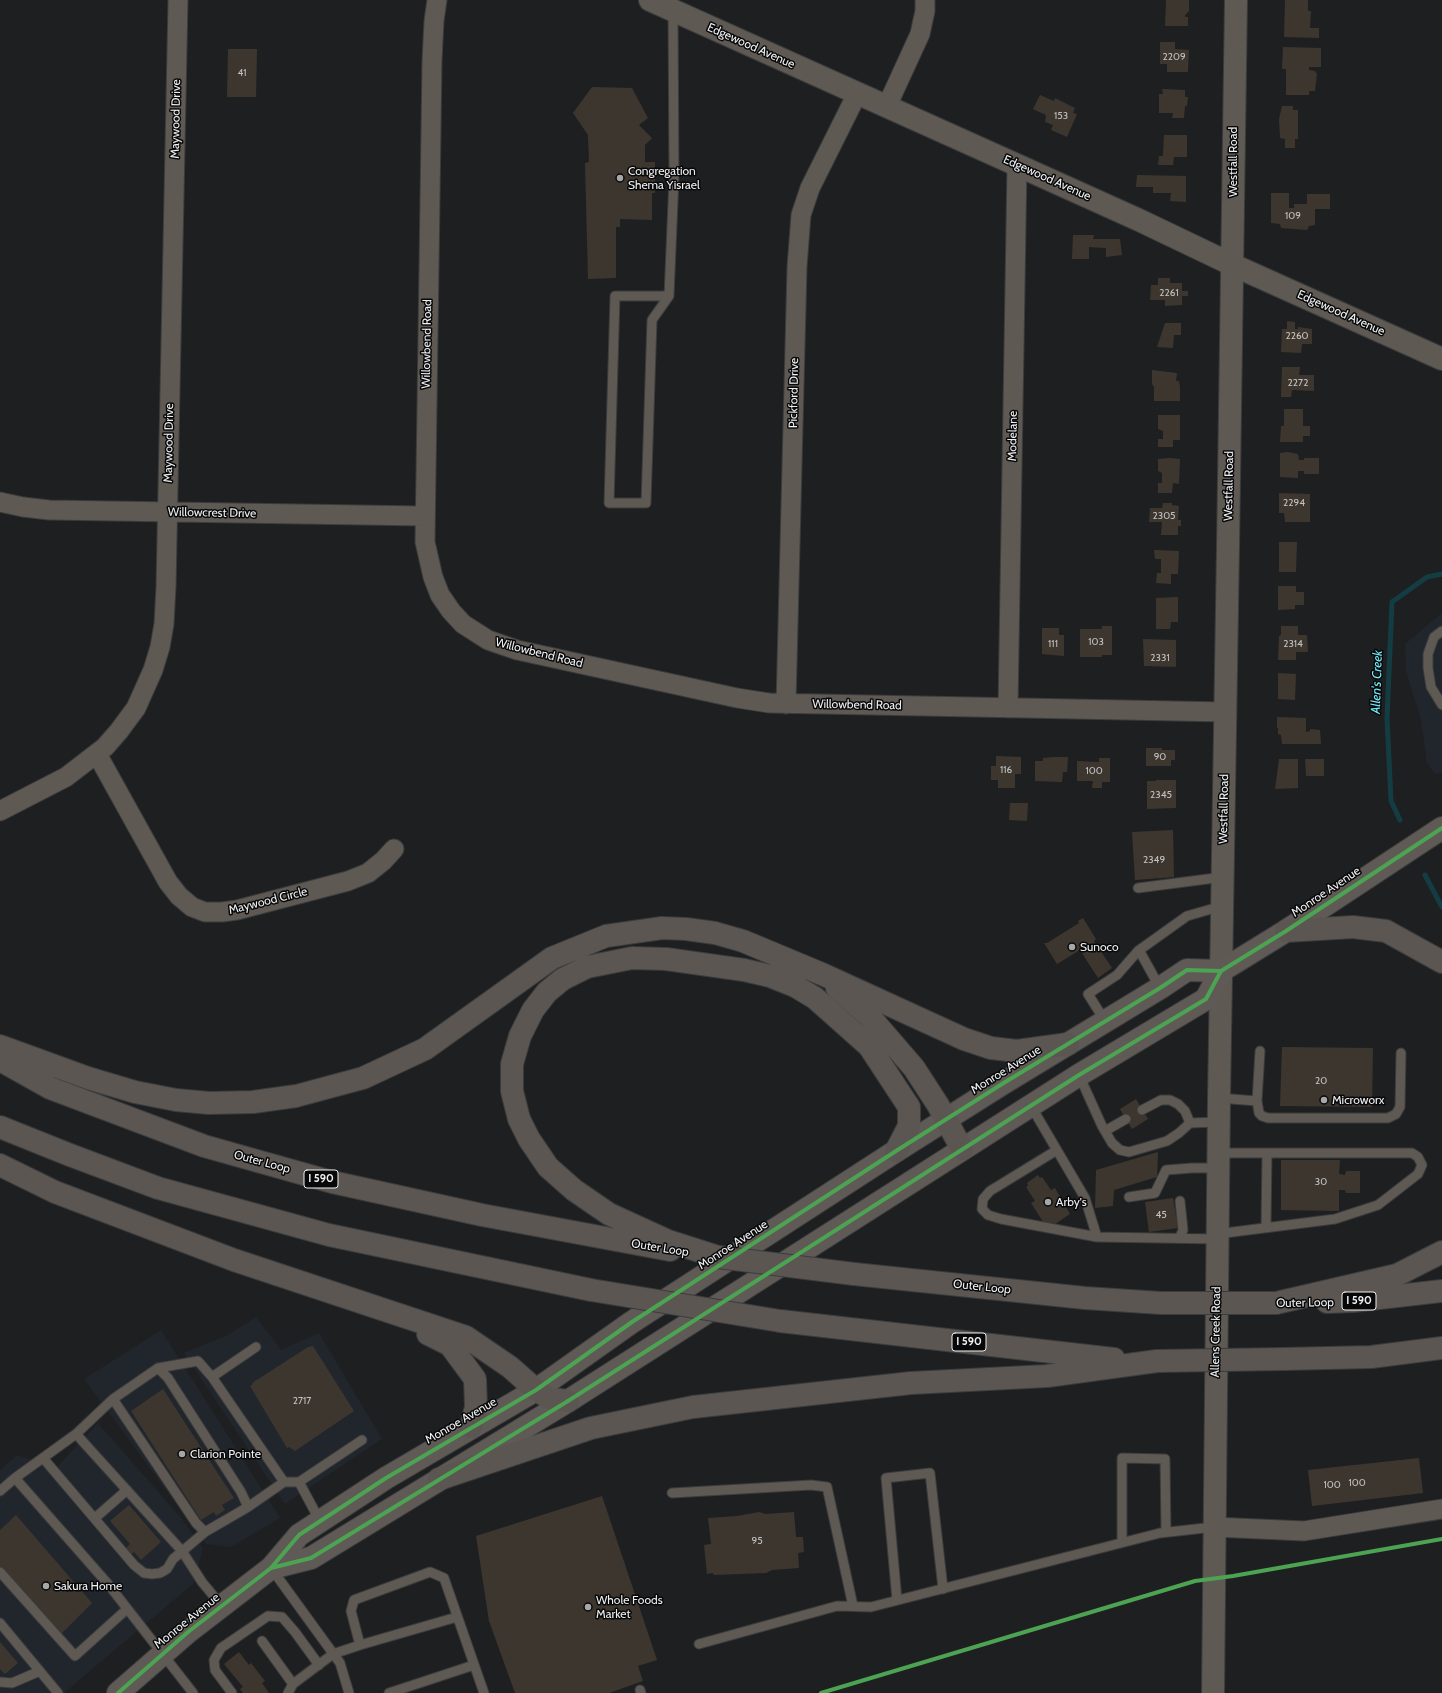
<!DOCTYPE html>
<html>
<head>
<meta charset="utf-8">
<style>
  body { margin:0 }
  canvas { display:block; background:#1e1f20 }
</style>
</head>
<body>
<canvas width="1442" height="1693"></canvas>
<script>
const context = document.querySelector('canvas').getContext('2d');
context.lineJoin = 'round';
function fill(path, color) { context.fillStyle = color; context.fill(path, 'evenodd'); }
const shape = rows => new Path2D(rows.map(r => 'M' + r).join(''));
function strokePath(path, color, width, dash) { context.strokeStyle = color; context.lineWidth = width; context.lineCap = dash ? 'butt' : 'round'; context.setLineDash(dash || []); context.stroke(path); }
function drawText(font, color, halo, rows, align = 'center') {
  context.font = font + ' Cabin,sans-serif'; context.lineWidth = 3; context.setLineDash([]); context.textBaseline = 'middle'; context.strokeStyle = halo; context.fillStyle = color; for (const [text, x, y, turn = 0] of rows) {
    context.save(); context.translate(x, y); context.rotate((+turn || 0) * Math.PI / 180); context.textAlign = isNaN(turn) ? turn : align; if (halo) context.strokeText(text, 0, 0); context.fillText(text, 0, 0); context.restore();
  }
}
const built = shape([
  [1442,613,1442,773,1435,774,1427,763,1421,720,1406,671,1405,644],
  [256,1317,281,1350,319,1333,382,1439,285,1504,184,1353,228,1335],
  [161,1330,280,1518,231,1547,206,1544,84,1379],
  [98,1423,181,1518,203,1548,194,1583,64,1693,0,1693,0,1470,17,1455,56,1468]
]);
const stream = shape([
  [1400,820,1391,801,1387,718,1392,602,1427,577,1442,574],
  [1425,875,1442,907]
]);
const building = shape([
  [1166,0,1189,0,1189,11,1185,15,1185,17,1188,17,1188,26,1165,26],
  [1285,0,1308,0,1308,11,1311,11,1310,28,1319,28,1319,38,1284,37],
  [1160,42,1175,42,1175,49,1189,50,1188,72,1167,72,1167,64,1160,64],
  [1283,47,1321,48,1321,67,1309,67,1309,70,1315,71,1317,74,1315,91,1309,91,1309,95,1286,95,1286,69,1282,69],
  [228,49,257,49,256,97,227,97],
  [592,87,632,88,648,118,639,125,652,138,645,145,645,162,655,162,655,193,652,193,652,220,620,219,620,227,616,227,616,278,588,279,585,163,589,162,588,135,573,113],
  [1162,89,1185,90,1185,97,1188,97,1187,106,1185,106,1184,118,1172,118,1173,113,1159,113,1159,94,1163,94],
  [1040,95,1054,101,1055,98,1075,108,1073,113,1077,114,1067,137,1051,130,1053,125,1045,122,1046,115,1033,109],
  [1282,106,1293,106,1293,110,1298,110,1298,139,1295,139,1295,148,1285,148,1285,139,1280,138,1279,119],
  [1164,135,1187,135,1187,157,1174,157,1173,165,1158,165,1159,156,1163,156],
  [1137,175,1186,176,1186,202,1170,201,1171,193,1153,193,1153,187,1136,187],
  [1271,193,1289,193,1289,208,1294,208,1294,204,1307,204,1307,194,1330,194,1330,209,1315,209,1315,225,1309,226,1307,230,1281,228,1280,224,1271,223],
  [1073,235,1094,235,1093,239,1120,239,1122,255,1106,257,1106,248,1089,247,1089,259,1072,259],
  [1158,278,1170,278,1170,283,1182,283,1182,291,1188,291,1188,296,1182,296,1182,305,1165,306,1165,300,1150,300,1151,285,1158,285],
  [1287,321,1295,322,1295,329,1298,329,1298,327,1312,329,1312,344,1302,344,1301,353,1281,352,1282,329,1287,329],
  [1165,323,1181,323,1181,335,1174,335,1173,348,1157,347],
  [1282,367,1300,367,1299,375,1314,375,1314,391,1292,390,1291,397,1281,397],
  [1152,370,1177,373,1176,381,1179,381,1180,387,1180,401,1154,401,1154,387,1152,384],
  [1284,409,1303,409,1303,426,1310,426,1310,436,1303,436,1303,442,1280,442,1281,426,1284,426],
  [1158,415,1180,415,1180,440,1173,440,1173,447,1158,447,1158,439,1163,439,1163,431,1158,429],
  [1288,452,1298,454,1299,460,1304,460,1304,458,1319,458,1319,474,1304,474,1304,471,1298,471,1298,478,1280,477,1280,453],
  [1170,458,1180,459,1179,484,1173,483,1172,493,1158,493,1158,483,1162,483,1162,473,1158,471,1158,459],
  [1279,493,1310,494,1310,522,1285,522,1284,513,1279,513],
  [1163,503,1172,503,1172,505,1179,506,1178,520,1181,520,1181,526,1178,526,1178,535,1161,535,1162,522,1149,522,1150,508,1162,508],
  [1279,542,1297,542,1296,572,1279,572],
  [1154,550,1179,551,1178,574,1171,574,1171,584,1156,583,1157,573,1161,573,1161,559,1155,559],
  [1278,586,1296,586,1296,592,1304,592,1304,605,1295,605,1295,609,1278,610],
  [1178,597,1178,622,1171,622,1170,629,1156,629,1156,598],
  [1102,626,1112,626,1112,655,1102,655,1102,657,1080,657,1080,629,1102,629],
  [1281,626,1298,626,1298,635,1307,635,1308,652,1296,652,1296,660,1278,660,1279,636,1281,635],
  [1042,628,1059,628,1059,635,1064,635,1064,656,1042,654],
  [1143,639,1176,640,1176,667,1144,666],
  [1278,673,1296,674,1295,700,1278,699],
  [1277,717,1306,718,1306,732,1310,731,1310,729,1320,730,1321,744,1282,744,1281,735,1278,734,1278,728,1277,728],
  [1146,748,1162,748,1162,750,1175,750,1175,760,1171,760,1171,766,1146,766],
  [996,756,1021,757,1021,774,1015,774,1015,788,998,788,998,780,991,780,991,766,996,766],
  [1053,757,1068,757,1067,772,1063,772,1062,782,1035,781,1035,761,1043,761,1043,758],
  [1099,758,1110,758,1110,782,1102,782,1102,788,1092,788,1093,781,1077,781,1077,761,1099,762],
  [1279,759,1298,759,1298,788,1275,789],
  [1305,759,1324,759,1324,776,1306,776],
  [1156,780,1176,780,1176,808,1147,809,1147,781,1156,781],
  [1010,803,1028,803,1027,821,1009,820],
  [1173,830,1174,877,1135,880,1132,832],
  [1083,918,1096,939,1094,941,1112,968,1098,978,1080,950,1057,964,1044,943,1047,943,1079,923,1078,921],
  [1282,1047,1373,1048,1372,1107,1280,1106],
  [1136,1099,1148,1119,1132,1129,1120,1109],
  [1158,1152,1157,1177,1114,1190,1113,1206,1095,1208,1096,1170],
  [1281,1160,1340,1160,1339,1174,1345,1175,1346,1171,1360,1171,1360,1193,1346,1193,1345,1190,1339,1190,1339,1211,1281,1210],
  [1038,1175,1040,1178,1042,1177,1051,1190,1055,1188,1070,1214,1052,1226,1045,1225,1031,1203,1035,1201,1026,1187,1028,1186,1027,1183],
  [1173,1198,1178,1228,1149,1232,1145,1202],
  [313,1346,354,1411,295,1451,289,1447,287,1448,250,1386,253,1384,252,1383,308,1347],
  [163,1389,234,1498,222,1505,225,1510,216,1516,214,1512,201,1520,131,1411],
  [1419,1458,1423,1493,1312,1506,1308,1470],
  [602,1496,657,1660,638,1666,643,1681,609,1693,515,1693,489,1621,476,1536],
  [129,1505,161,1542,141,1560,134,1552,130,1555,125,1549,130,1544,110,1521],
  [759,1512,766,1514,794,1512,796,1537,803,1537,804,1552,798,1553,799,1568,772,1570,766,1573,714,1575,713,1573,707,1574,704,1545,711,1544,708,1518,737,1516],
  [16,1515,92,1603,60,1635,0,1569,0,1530],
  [0,1642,18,1663,5,1674,0,1669],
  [239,1652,249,1665,251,1663,265,1681,262,1683,269,1693,243,1693,240,1689,243,1687,224,1664]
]);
const service = shape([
  [669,296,615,296,609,503,646,503,652,320,669,296,674,178,673,11],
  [1442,631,1434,637,1428,654,1428,668,1431,687,1442,705],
  [1138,888,1223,877],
  [1139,950,1160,988],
  [1105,1021,1088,994,1117,975,1138,951,1187,916,1222,906],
  [1079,1075,1102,1126,1112,1143,1120,1150,1129,1152,1167,1141,1179,1133,1190,1123,1218,1122],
  [1219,1098,1257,1101,1259,1113,1262,1116,1268,1118,1388,1118,1396,1114,1400,1107,1401,1053],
  [1257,1101,1260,1051],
  [1031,1106,1085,1198,1097,1237,1217,1239],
  [1142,1110,1161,1100,1170,1100,1178,1104,1185,1111,1190,1123],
  [1105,1131,1126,1119],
  [1057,1150,990,1191,983,1199,982,1209,988,1215,1001,1219,1097,1237],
  [1129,1197,1155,1193,1166,1170,1192,1168,1218,1168],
  [1266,1227,1267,1153],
  [1217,1234,1335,1219,1378,1205,1418,1174,1422,1165,1418,1157,1412,1153,1218,1153],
  [1180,1237,1183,1230,1180,1201],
  [256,1347,212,1377,284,1482,299,1482],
  [113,1399,196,1523,205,1532,248,1507,241,1492,168,1378,158,1368],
  [76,1434,182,1551,202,1582,221,1605],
  [43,1458,134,1565,144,1573,152,1574,160,1573,167,1569,173,1559,205,1532],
  [15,1478,76,1434,113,1399,158,1368,198,1361,212,1377],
  [0,1491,15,1478,108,1584,193,1693],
  [672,1493,811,1485,827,1487,853,1606],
  [248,1507,284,1482],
  [95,1518,127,1490],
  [320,1521,299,1482,362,1440],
  [1122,1541,1122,1458,1165,1459,1166,1532],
  [271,1568,340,1663,349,1693],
  [0,1572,75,1656,127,1609],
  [897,1600,886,1478,930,1473,943,1589],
  [0,1623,58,1693],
  [262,1641,293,1684],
  [699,1644,837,1606,871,1607,1160,1533,1214,1527],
  [360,1645,351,1611,354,1600,430,1572,444,1578,484,1693],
  [0,1682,12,1683,40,1671],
  [640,1690,641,1693],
  [232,1693,215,1670,214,1660,221,1648,268,1616,282,1617,295,1632,319,1665],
  [288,1693,293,1684,333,1654,360,1645,457,1617],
  [389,1693,474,1665]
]);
const minor = shape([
  [437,0,434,21,432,61,425,542,433,577,440,595,451,611,463,624,488,640,517,650,737,698,769,703,1226,712],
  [887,106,920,34,925,11,925,0],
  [0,502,23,507,49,510,424,516],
  [786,704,797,267,801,215,810,188,857,94],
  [1008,708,1017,165],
  [97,754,168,882,179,896,192,907,205,912,222,912,237,910,348,881,368,873,383,861,394,849],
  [0,811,66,777,105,747,119,731,136,708,153,670,160,647,164,624,166,587,178,0],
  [1214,1527,1304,1531,1442,1509]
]);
const tertiary = shape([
  [650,0,1017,165,1139,220,1233,265,1442,359],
  [1213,1693,1219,1098,1228,547,1236,0]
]);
const primary = shape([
  [271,1568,311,1558,568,1401,1079,1075,1206,999,1221,971,1286,931,1442,828],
  [118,1693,188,1632,271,1568,299,1535,386,1478,536,1390,632,1322,896,1151,1002,1084,1160,988,1187,970,1221,971]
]);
const motorway = shape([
  [1286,931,1353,927,1386,931,1442,962],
  [837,988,870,1017,914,1068,938,1105,962,1149],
  [0,1046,88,1078,135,1092,176,1100,209,1103,253,1102,296,1096,363,1078,425,1049,552,958,606,936,662,928,686,929,715,933,743,941,822,974,964,1039,991,1048,1017,1051,1068,1044],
  [0,1060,50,1088,204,1146,332,1182,482,1215,670,1250],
  [0,1127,70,1155,158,1188,329,1235,591,1290],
  [0,1165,55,1192,234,1260,466,1337,510,1367,536,1390,549,1398,568,1401],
  [718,1257,668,1241,609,1214,574,1190,548,1167,529,1139,519,1119,512,1091,512,1064,520,1036,533,1010,547,992,563,979,587,967,632,958,666,959,744,970,770,976,795,986,815,998,869,1046,909,1107,909,1126,896,1151],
  [854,1274,1085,1298,1161,1303],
  [1327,1302,1353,1301,1442,1291],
  [1276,1303,1397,1275,1442,1252],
  [780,1321,1114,1359],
  [428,1334,450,1345,475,1379,476,1407,471,1427],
  [1284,1359,1371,1357,1442,1348],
  [439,1479,591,1428,693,1407,911,1383,1047,1376,1157,1361]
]);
const motorwayBridge = shape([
  [718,1257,854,1274],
  [591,1290,780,1321],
  [1161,1303,1276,1303],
  [1157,1361,1284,1359]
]);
const cycleway = shape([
  [271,1568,311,1558,568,1401,1079,1075,1206,999,1221,971,1286,931,1442,828],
  [118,1693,188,1632,271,1568,299,1535,386,1478,536,1390,632,1322,896,1151,1002,1084,1160,988,1187,970,1221,971],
  [821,1693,1195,1581,1233,1576,1442,1539]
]);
const markers = [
  [620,178,4,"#a6a7a8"],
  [1072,947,4,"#a6a7a8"],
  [1324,1100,4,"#a6a7a8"],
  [1048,1202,4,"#a6a7a8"],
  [182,1454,4,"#a6a7a8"],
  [46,1586,4,"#a6a7a8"],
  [588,1607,4,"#a6a7a8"]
];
const numberNames = [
  ["2209",1174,57],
  ["41",242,73],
  ["153",1061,116],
  ["109",1293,216],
  ["2261",1169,293],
  ["2260",1297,336],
  ["2272",1298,383],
  ["2294",1294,503],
  ["2305",1164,516],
  ["103",1096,642],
  ["111",1053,644],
  ["2314",1293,644],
  ["2331",1160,658],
  ["90",1160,757],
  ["116",1006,770],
  ["100",1094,771],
  ["2345",1161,795],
  ["2349",1154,860],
  ["20",1321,1081],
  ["30",1321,1182],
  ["45",1161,1215],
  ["2717",302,1401],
  ["100",1357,1483],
  ["100",1332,1485],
  ["95",757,1541]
];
const shields = [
  [321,1179,34],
  [1359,1301,34],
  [969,1342,34]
];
const shieldNames = [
  ["I 590",321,1179],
  ["I 590",1359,1301],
  ["I 590",969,1342]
];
const streetNames = [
  ["Edgewood Avenue",751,46,24],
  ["Maywood Drive",176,119,-89],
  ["Westfall Road",1233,162,-90],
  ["Edgewood Avenue",1047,178,24],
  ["Edgewood Avenue",1341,313,24],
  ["Willowbend Road",427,344,-89],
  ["Pickford Drive",794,393,-89],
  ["Modelane",1013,436,-89],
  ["Maywood Drive",169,443,-89],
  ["Westfall Road",1229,486,-89],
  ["Willowcrest Drive",212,513,1],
  ["Willowbend Road",539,653,14],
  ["Willowbend Road",857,705,1],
  ["Westfall Road",1224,809,-89],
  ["Monroe Avenue",1326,892,-34],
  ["Maywood Circle",268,901,-14],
  ["Monroe Avenue",1006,1070,-32],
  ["Outer Loop",262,1162,15],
  ["Monroe Avenue",733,1245,-33],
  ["Outer Loop",660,1248,9],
  ["Outer Loop",982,1287,6],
  ["Outer Loop",1305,1303,-1],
  ["Allens Creek Road",1216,1332,-89],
  ["Monroe Avenue",461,1421,-30],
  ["Monroe Avenue",187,1621,-39]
];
const poiNames = [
  ["Congregation",628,171],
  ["Shema Yisrael",628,185],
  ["Sunoco",1080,947],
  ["Microworx",1332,1100],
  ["Arby's",1056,1202],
  ["Clarion Pointe",190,1454],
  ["Sakura Home",54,1586],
  ["Whole Foods",596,1600],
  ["Market",596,1614]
];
const waterNames = [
  ["Allen's Creek",1377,682,-88]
];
fill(built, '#21252c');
strokePath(stream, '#133d42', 5);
fill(building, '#3d362f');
strokePath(service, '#3b3c3d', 11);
strokePath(minor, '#3b3c3d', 21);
strokePath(tertiary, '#3b3c3d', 24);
strokePath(primary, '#3b3c3d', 24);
strokePath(motorway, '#3b3c3d', 24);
strokePath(service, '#5f5953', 9);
strokePath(minor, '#5f5953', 19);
strokePath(tertiary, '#5f5953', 22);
strokePath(primary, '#5f5a55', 22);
strokePath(motorway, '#5b5652', 22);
strokePath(motorwayBridge, '#3b3c3d', 24, []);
strokePath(motorwayBridge, '#5b5652', 22);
strokePath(cycleway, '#4ca352', 4);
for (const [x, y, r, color] of markers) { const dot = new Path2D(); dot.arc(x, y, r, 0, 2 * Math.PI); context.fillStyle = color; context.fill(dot); strokePath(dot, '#080809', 1.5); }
drawText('10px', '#c2c2c1', null, numberNames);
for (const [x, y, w] of shields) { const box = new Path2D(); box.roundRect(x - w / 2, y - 9, w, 18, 3); context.fillStyle = '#080809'; context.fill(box); strokePath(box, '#eff0f2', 1); }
drawText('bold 11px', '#eff0f2', null, shieldNames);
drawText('12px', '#eff0f2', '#080809', streetNames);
drawText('12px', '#eff0f2', '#080809', poiNames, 'left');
drawText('italic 13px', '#72eefd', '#080809', waterNames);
</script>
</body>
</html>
